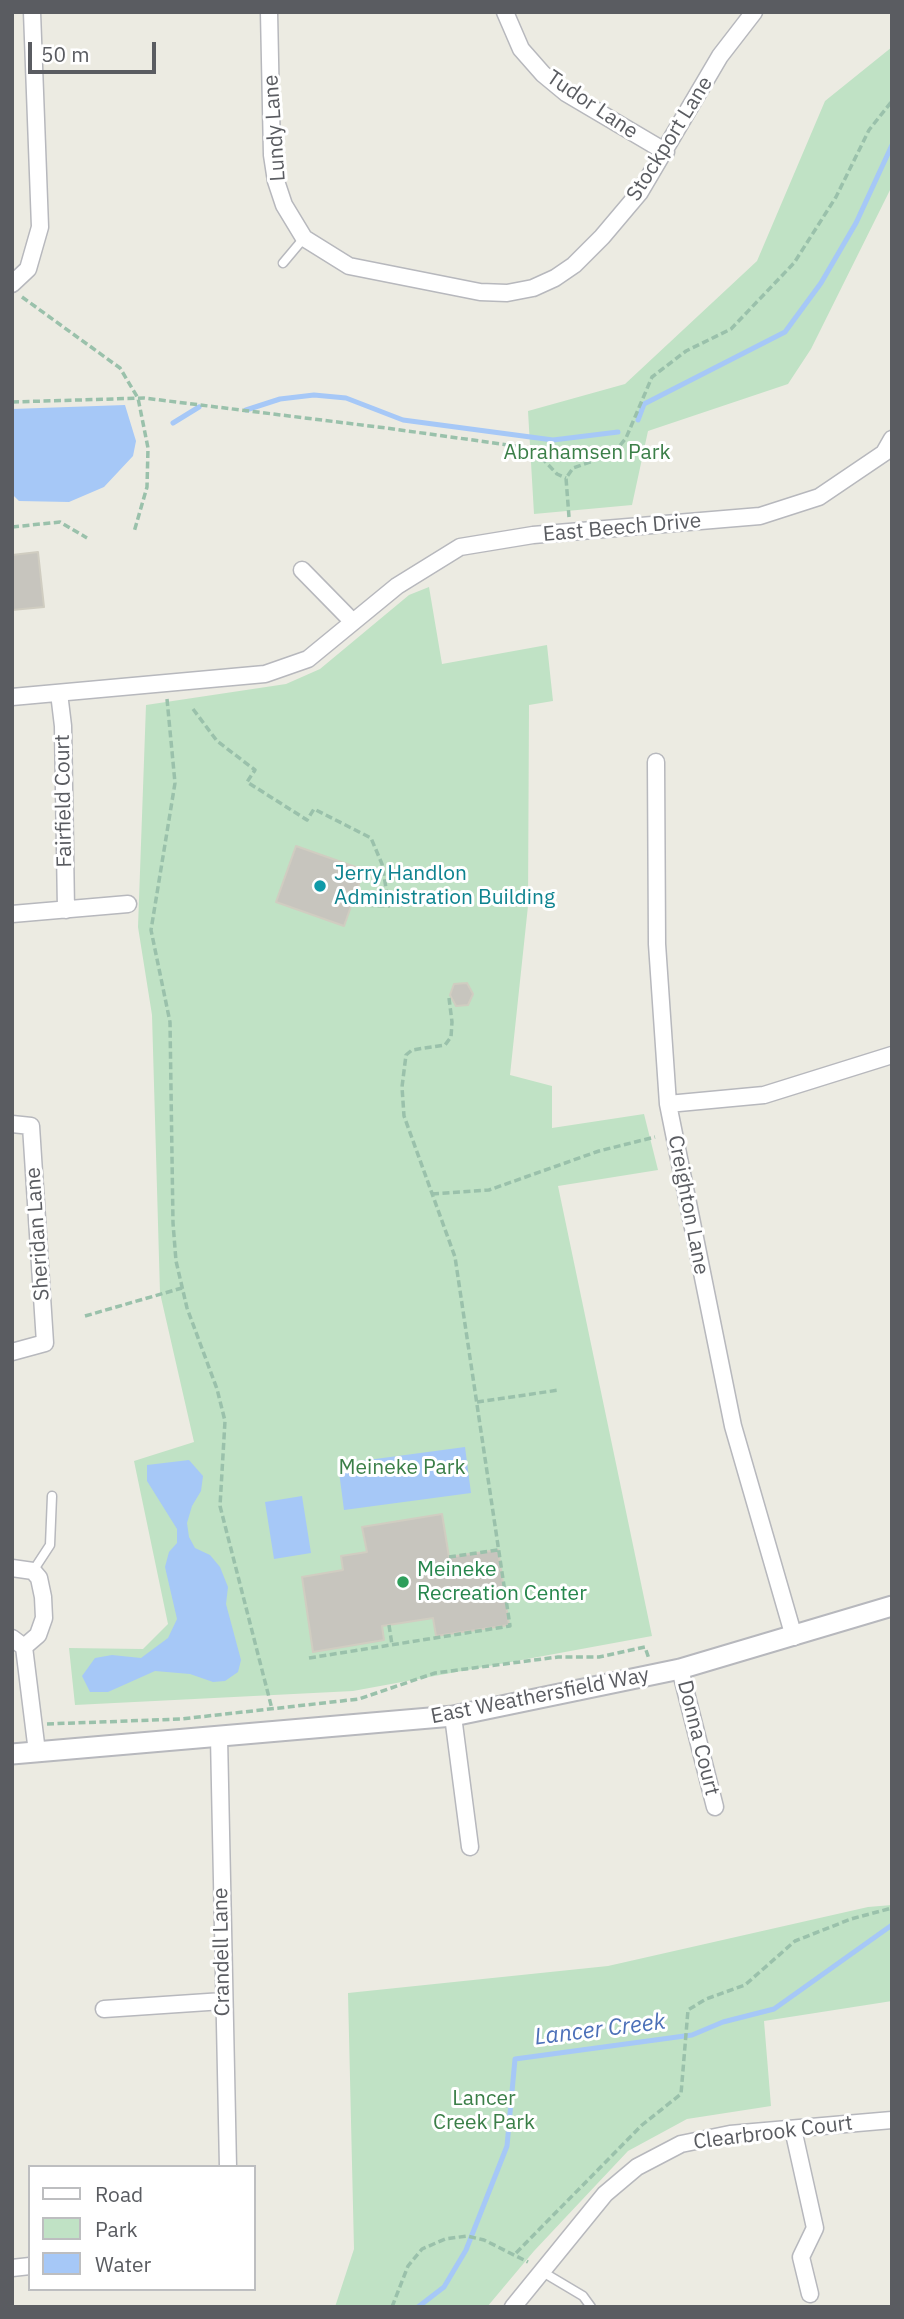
<!DOCTYPE html>
<html>
<head>
<meta charset="utf-8">
<style>
  body { margin:0 }
  #map { position:relative; width:904px; height:2319px; overflow:hidden; background:#ecebe2; font-family:"IBM Plex Sans",sans-serif }
  canvas { display:block }
  .frame { position:absolute; inset:0; border:14px solid #5a5c61; pointer-events:none }
  .legend { position:absolute; left:28px; top:2165px; width:228px; height:126px; box-sizing:border-box; background:#fff; border:2px solid #bdbec0; margin:0; padding:9px 12px; list-style:none; font-size:21px; color:#5a5c61 }
  .legend li { display:flex; align-items:center; gap:14px; height:35px }
  .legend b { width:35px; border:2px solid #bdbec0 }
  .scale { position:absolute; left:28px; top:42px; width:128px; height:32px; box-sizing:border-box; border:4px solid #5a5c61; border-top:0; padding-left:9px; font-size:21px; line-height:24px; white-space:nowrap; color:#5a5c61; -webkit-text-stroke:5px #fff; paint-order:stroke }
</style>
</head>
<body>
<div id="map">
<canvas width="904" height="2319"></canvas>
<div class="frame"></div>
<ul class="legend">
<li><b style="height:9px;background:#fff"></b>Road</li>
<li><b style="height:19px;background:#c0e2c5"></b>Park</li>
<li><b style="height:19px;background:#a6c8f7"></b>Water</li>
</ul>
<div class="scale">50 m</div>
</div>
<script>
const context = document.querySelector('canvas').getContext('2d');
context.lineJoin = 'round';
function fill(path, color) { context.fillStyle = color; context.fill(path, 'evenodd'); }
const shape = rows => new Path2D(rows.map(r => 'M' + r).join(''));
function strokePath(path, color, width, dash) { context.strokeStyle = color; context.lineWidth = width; context.lineCap = dash ? 'butt' : 'round'; context.setLineDash(dash || []); context.stroke(path); }
function drawText(font, color, halo, rows, align = 'center') {
  context.font = font + ' "IBM Plex Sans",sans-serif'; context.lineWidth = 6; context.setLineDash([]); context.textBaseline = 'middle'; context.strokeStyle = halo; context.fillStyle = color; for (const [text, x, y, turn = 0] of rows) {
    context.save(); context.translate(x, y); context.rotate((+turn || 0) * Math.PI / 180); context.textAlign = isNaN(turn) ? turn : align; if (halo) context.strokeText(text, 0, 0); context.fillText(text, 0, 0); context.restore();
  }
}
const green = shape([
  [892,47,892,186,811,349,788,384,648,431,632,505,534,514,528,411,625,384,757,261,825,101],
  [429,587,442,664,547,645,553,701,529,705,528,906,510,1075,552,1086,552,1128,644,1114,658,1170,558,1186,652,1636,353,1691,75,1705,69,1648,143,1649,168,1624,134,1461,194,1442,160,1293,152,1015,138,927,146,705,286,684,320,669,409,595],
  [892,1905,892,2001,764,2021,771,2106,687,2119,628,2151,534,2251,487,2307,335,2307,354,2249,348,1993,608,1966,868,1907]
]);
const water = shape([
  [125,405,136,441,133,456,104,487,69,502,19,501,12,494,12,409],
  [465,1447,471,1493,344,1510,338,1464],
  [189,1460,203,1476,201,1491,192,1506,187,1523,189,1537,195,1548,210,1555,220,1567,228,1587,226,1604,241,1660,238,1672,225,1681,213,1682,190,1674,155,1671,108,1692,90,1692,82,1676,95,1658,112,1655,141,1658,168,1638,177,1619,165,1567,169,1552,177,1543,177,1529,147,1481,147,1465],
  [302,1496,311,1553,274,1559,265,1502]
]);
const stream = shape([
  [246,410,280,399,314,395,346,398,403,420,553,440,618,432],
  [638,420,644,404,785,332,821,283,856,223,892,145],
  [173,423,199,407],
  [418,2307,444,2287,466,2250,507,2146,515,2059,692,2035,723,2022,774,2009,892,1925]
]);
const building = shape([
  [38,552,44,607,12,610,12,555,38,552],
  [296,846,364,870,344,926,276,902,296,846],
  [467,983,473,994,468,1005,456,1006,450,995,454,984,467,983],
  [442,1514,449,1557,498,1550,509,1625,436,1636,433,1618,382,1626,384,1640,313,1652,302,1577,343,1570,341,1556,367,1552,362,1527,442,1514]
]);
const path = shape([
  [22,297,120,368,138,398,148,448,147,487,134,532],
  [12,402,144,398,386,428,523,447,538,454,557,474,566,478],
  [569,517,566,478,573,468,613,454,626,438,652,377,686,351,731,329,794,263,836,197,869,130,892,101],
  [12,527,60,522,87,538],
  [167,699,175,783,151,930,170,1022,173,1223,176,1261,187,1308,217,1389,225,1421,220,1506,272,1709],
  [193,709,217,741,255,770,247,782,307,820,314,809,371,838,382,864,389,906,356,905],
  [432,1194,489,1190,599,1151,655,1137],
  [85,1316,182,1288],
  [477,1402,559,1390],
  [449,1557,498,1550],
  [389,1625,392,1645],
  [309,1658,510,1626,455,1257,404,1116,402,1087,406,1055,412,1050,445,1045,451,1037,452,1022,449,998],
  [47,1724,181,1719,359,1699,435,1673,558,1657,599,1657,645,1647,649,1659],
  [516,2253,642,2125,681,2094,688,2010,706,1999,745,1985,795,1941,851,1919,892,1908],
  [392,2307,408,2266,422,2249,445,2239,467,2236,484,2240,528,2262]
]);
const service = shape([
  [283,263,304,238],
  [33,1571,50,1545,52,1496],
  [541,2271,583,2296,591,2307]
]);
const minor = shape([
  [269,12,272,155,276,181,284,205,304,238,349,266,480,292,507,293,533,288,555,278,574,265,602,237,640,192,720,56,754,12],
  [505,12,521,49,543,74,566,93,666,152],
  [12,284,28,269,40,227,32,12],
  [302,570,353,622],
  [59,693,63,726,66,910],
  [12,697,265,674,308,659,397,586,460,547,533,535,760,516,819,497,884,453,892,439],
  [656,762,657,944,668,1104,733,1426,794,1637],
  [12,914,128,904],
  [668,1104,764,1095,892,1055],
  [12,1124,31,1126,45,1343,12,1352],
  [12,1568,33,1571,39,1578,43,1597,44,1618,38,1635,24,1647],
  [12,1638,24,1647,37,1752],
  [680,1669,715,1807],
  [453,1716,470,1847],
  [219,1737,228,2167],
  [104,2009,223,2001],
  [793,2129,815,2228,801,2257,810,2294],
  [12,2268,30,2266],
  [513,2307,605,2194,637,2167,681,2144,730,2134,892,2120]
]);
const tertiary = shape([
  [12,1754,453,1716,680,1669,892,1606]
]);
const markers = [
  [320,886,7,"#0f9aa8"],
  [403,1582,7,"#2e9e5b"]
];
const streetNames = [
  ["Tudor Lane",592,105,34],
  ["Lundy Lane",275,128,-94],
  ["Stockport Lane",670,139,-58],
  ["East Beech Drive",622,528,-5],
  ["Fairfield Court",64,801,-91],
  ["Creighton Lane",688,1205,79],
  ["Sheridan Lane",38,1234,-94],
  ["East Weathersfield Way",540,1696,-11],
  ["Donna Court",698,1738,76],
  ["Crandell Lane",222,1952,-91],
  ["Clearbrook Court",773,2133,-7]
];
const parkNames = [
  ["Abrahamsen Park",587,453],
  ["Meineke Park",402,1468],
  ["Lancer",484,2099],
  ["Creek Park",484,2123]
];
const cultureNames = [
  ["Jerry Handlon",334,874],
  ["Administration Building",334,898]
];
const leisureNames = [
  ["Meineke",417,1570],
  ["Recreation Center",417,1594]
];
const waterNames = [
  ["Lancer Creek",600,2030,-7]
];
fill(green, '#c0e2c5');
fill(water, '#a6c8f7');
strokePath(stream, '#a6c8f7', 5);
fill(building, '#c7c5be');
strokePath(building, '#d0cdc1', 2);
strokePath(service, '#b7b8bd', 11);
strokePath(minor, '#b7b8bd', 19);
strokePath(tertiary, '#b7b8bd', 23);
strokePath(path, '#9ac1ab', 3.5, [7, 3.5]);
strokePath(service, '#fff', 8);
strokePath(minor, '#fff', 16);
strokePath(tertiary, '#fff', 19);
for (const [x, y, r, color] of markers) { const dot = new Path2D(); dot.arc(x, y, r, 0, 2 * Math.PI); context.fillStyle = color; context.fill(dot); strokePath(dot, '#fff', 2.5); }
drawText('21px', '#5a5c61', '#fff', streetNames);
drawText('21px', '#3b7f48', '#fff', parkNames);
drawText('21px', '#0d838f', '#fff', cultureNames, 'left');
drawText('21px', '#27864d', '#fff', leisureNames, 'left');
drawText('italic 23px', '#4c70b8', '#fff', waterNames);
</script>
</body>
</html>
